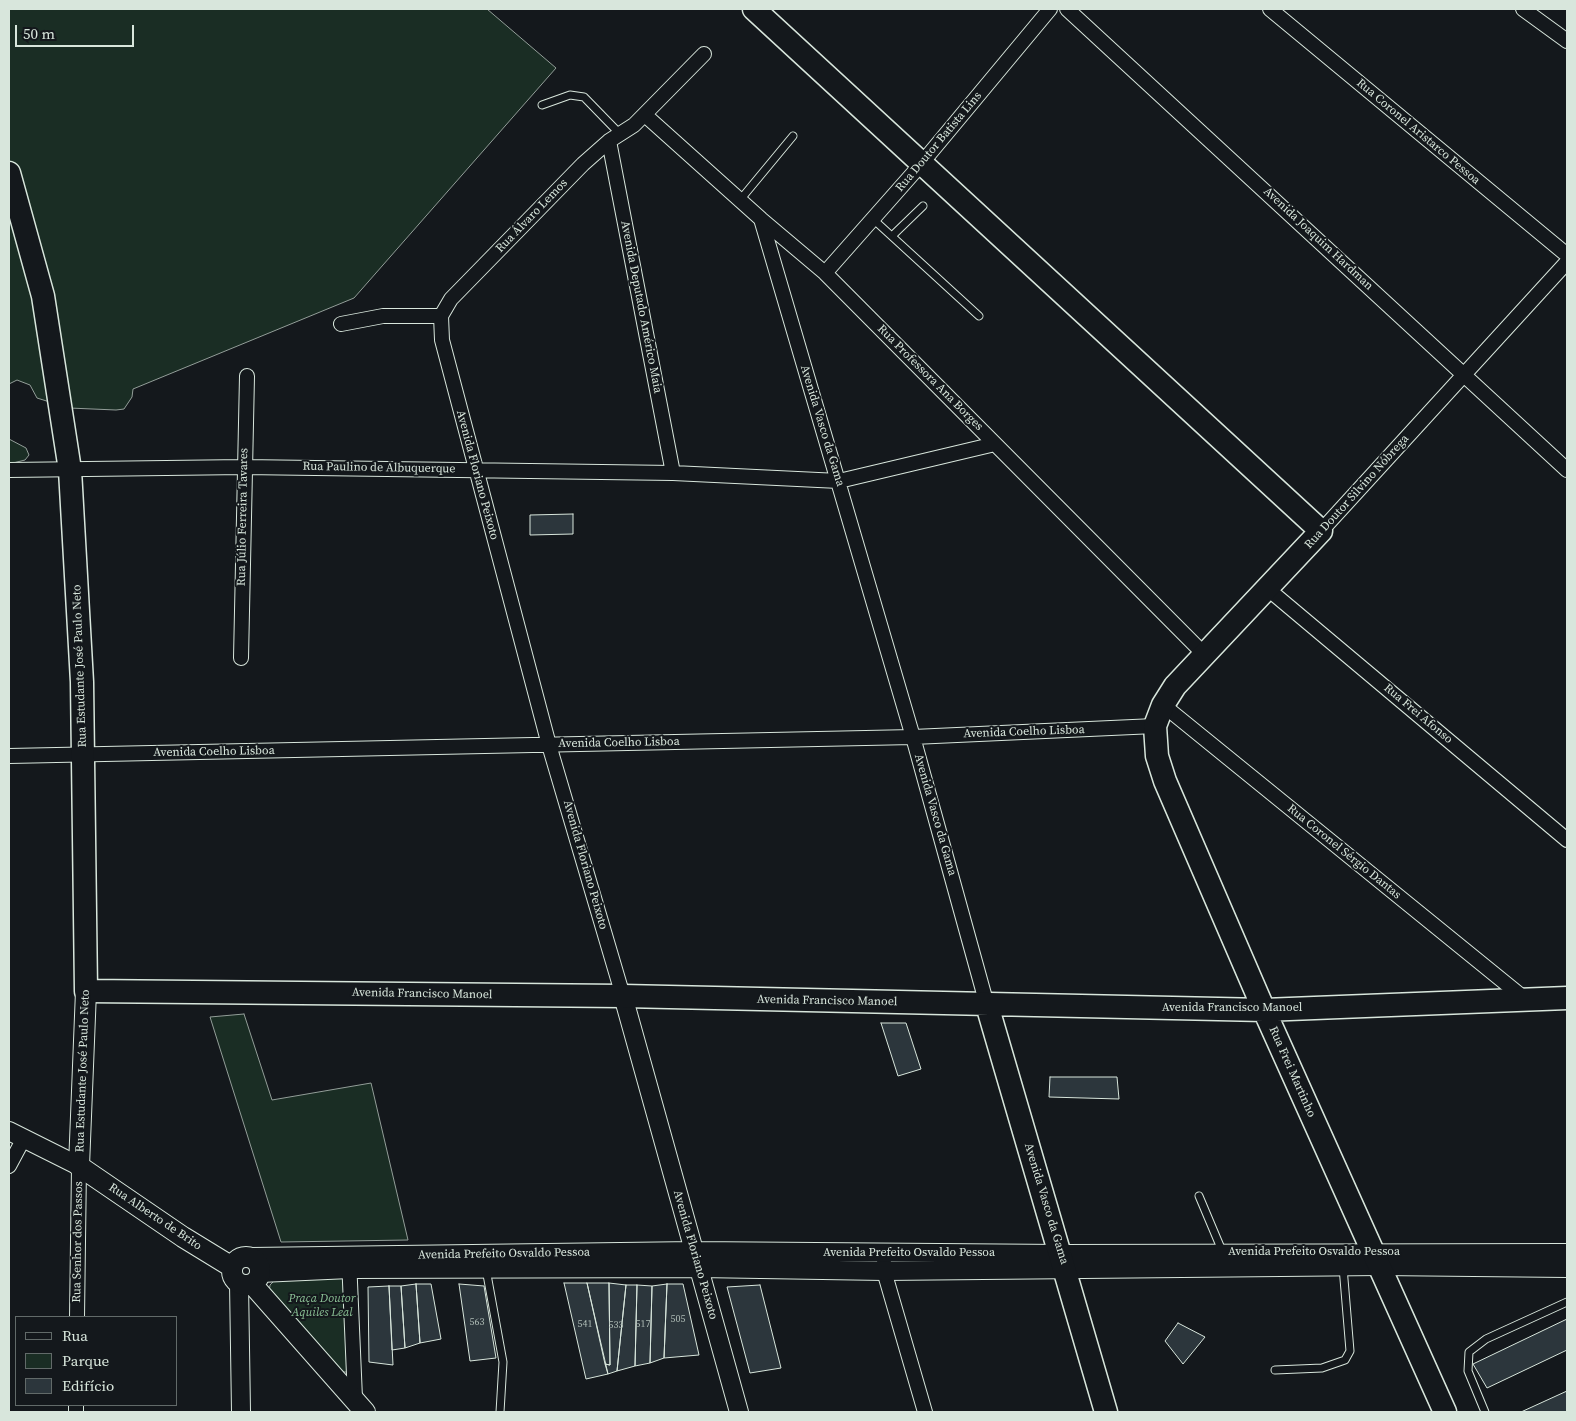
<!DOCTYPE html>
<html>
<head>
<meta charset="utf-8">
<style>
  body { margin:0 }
  #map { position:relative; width:1576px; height:1421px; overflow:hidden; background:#14181c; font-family:"Source Serif 4",serif }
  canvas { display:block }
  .frame { position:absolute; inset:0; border:10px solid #d8e6dc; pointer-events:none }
  .legend { position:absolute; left:15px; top:1316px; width:162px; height:90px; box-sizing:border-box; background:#14181c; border:1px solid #626a69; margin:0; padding:6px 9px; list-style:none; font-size:15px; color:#d8e6dc }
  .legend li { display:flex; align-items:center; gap:10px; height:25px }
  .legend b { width:25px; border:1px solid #626a69 }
  .scale { position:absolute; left:15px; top:25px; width:119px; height:22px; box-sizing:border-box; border:2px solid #d8e6dc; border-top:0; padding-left:6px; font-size:15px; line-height:18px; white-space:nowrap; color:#d8e6dc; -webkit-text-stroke:4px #14181c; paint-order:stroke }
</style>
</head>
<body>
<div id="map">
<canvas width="1576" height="1421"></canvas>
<div class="frame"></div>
<ul class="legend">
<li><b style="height:6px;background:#14181c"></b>Rua</li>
<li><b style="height:14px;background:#1a2d24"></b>Parque</li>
<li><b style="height:14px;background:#2c363c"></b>Edifício</li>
</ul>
<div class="scale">50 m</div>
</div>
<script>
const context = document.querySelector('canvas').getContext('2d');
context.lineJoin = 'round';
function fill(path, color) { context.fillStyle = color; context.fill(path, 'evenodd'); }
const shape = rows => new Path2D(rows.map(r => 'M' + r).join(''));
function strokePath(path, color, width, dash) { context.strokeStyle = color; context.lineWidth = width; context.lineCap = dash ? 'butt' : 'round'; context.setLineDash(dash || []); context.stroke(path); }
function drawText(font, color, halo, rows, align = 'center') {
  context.font = font + ' "Source Serif 4",serif'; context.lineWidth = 4; context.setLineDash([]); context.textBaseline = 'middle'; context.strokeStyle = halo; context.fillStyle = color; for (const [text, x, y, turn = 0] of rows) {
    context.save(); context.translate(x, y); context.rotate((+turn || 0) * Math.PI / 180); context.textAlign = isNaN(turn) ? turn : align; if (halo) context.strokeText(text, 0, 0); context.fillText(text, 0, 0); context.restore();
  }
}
const green = shape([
  [9,9,487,9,556,68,354,298,133,389,132,397,124,409,116,410,69,408,37,398,30,385,17,380,9,384,9,9],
  [9,439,26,448,29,455,25,460,9,464,9,439],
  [244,1014,272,1100,371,1083,408,1240,281,1242,210,1017,244,1014],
  [344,1276,348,1372,341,1372,269,1293,270,1285,278,1277,344,1276]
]);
const building = shape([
  [573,514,573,534,530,535,530,515,573,514],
  [881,1023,906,1023,921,1069,898,1076,881,1023],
  [1050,1077,1117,1077,1119,1099,1049,1097,1050,1077],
  [564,1283,587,1283,608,1374,586,1379,564,1283],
  [587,1283,609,1283,610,1365,605,1364,587,1283],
  [609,1283,626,1285,617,1371,608,1374,605,1364,610,1365,609,1283],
  [416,1284,431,1284,441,1339,420,1343,416,1284],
  [416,1284,420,1343,405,1348,401,1286,416,1284],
  [459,1284,484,1286,496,1358,470,1361,459,1284],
  [667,1284,664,1358,650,1363,652,1286,667,1284],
  [667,1284,683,1284,699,1355,664,1358,667,1284],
  [626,1285,637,1285,635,1366,617,1371,626,1285],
  [637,1285,652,1286,650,1363,635,1366,637,1285],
  [760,1285,781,1368,750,1373,727,1287,760,1285],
  [389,1286,401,1286,405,1348,392,1350,389,1286],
  [389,1286,393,1365,369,1362,368,1287,389,1286],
  [1567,1319,1567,1350,1487,1388,1473,1364,1567,1319],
  [1178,1323,1205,1337,1183,1364,1165,1341,1178,1323],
  [1567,1391,1567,1412,1521,1412,1567,1391]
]);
const service = shape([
  [542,105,570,95,584,97,620,134],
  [740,200,793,136],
  [873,219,979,316],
  [892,236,923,206],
  [1199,1196,1223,1253],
  [486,1269,503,1362,500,1412],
  [1275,1370,1322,1368,1345,1360,1350,1351,1343,1267],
  [1485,1412,1468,1371,1469,1352,1486,1339,1567,1302]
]);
const minor = shape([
  [1067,9,1567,470],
  [1270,9,1567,255],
  [1523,9,1567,41],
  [645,115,761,219,825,273,1204,654],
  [609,141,673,473],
  [761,219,913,737,987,1005],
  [825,273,916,170,1050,9],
  [341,324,383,316,441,316],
  [9,470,244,467,673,473,839,481,995,444],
  [1321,531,1567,262],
  [1268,589,1567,840],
  [241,658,247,376],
  [1163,705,1525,999],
  [9,756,913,737,1155,726],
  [623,996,549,745,442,340,441,316,451,299,583,164,609,141,634,125,704,54],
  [9,1166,24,1138],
  [349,1259,355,1398],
  [884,1262,884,1271,925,1412],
  [77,1317,79,1166],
  [76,1412,76,1405]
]);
const tertiary = shape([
  [623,996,739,1412],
  [9,1131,79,1166],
  [251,1257,694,1251,1061,1254,1567,1253],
  [260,1273,350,1269,699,1268,884,1271,1380,1266,1567,1268],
  [239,1283,241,1412]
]);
const secondary = shape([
  [86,991,79,1166,183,1237,232,1267],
  '232 1271a14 14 0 1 1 28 0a14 14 0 1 1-28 0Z',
  [252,1284,365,1412]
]);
const primary = shape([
  [754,9,1321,531,1175,686,1163,705,1155,726,1157,756,1165,781,1264,1010,1445,1412],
  [9,173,43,296,70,470,82,682,86,991,623,996,1264,1010,1567,998],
  [987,1005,1106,1412]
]);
const numberNames = [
  ["505",678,1319],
  ["563",477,1322],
  ["541",585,1324],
  ["517",643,1324],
  ["533",616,1325]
];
const streetNames = [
  ["Rua Coronel Aristarco Pessoa",1418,132,40],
  ["Rua Doutor Batista Lins",939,142,-50],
  ["Rua Álvaro Lemos",532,216,-46],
  ["Avenida Joaquim Hardman",1318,239,43],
  ["Avenida Deputado Américo Maia",641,307,79],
  ["Rua Professora Ana Borges",930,378,45],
  ["Avenida Vasco da Gama",822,426,73],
  ["Rua Paulino de Albuquerque",379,468,1],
  ["Avenida Floriano Peixoto",477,475,75],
  ["Rua Doutor Silvino Nóbrega",1357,492,-48],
  ["Rua Júlio Ferreira Tavares",243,517,-89],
  ["Rua Estudante José Paulo Neto",80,666,-92],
  ["Rua Frei Afonso",1418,714,40],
  ["Avenida Coelho Lisboa",1024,732,-2],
  ["Avenida Coelho Lisboa",619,743,-1],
  ["Avenida Coelho Lisboa",214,752,-1],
  ["Avenida Vasco da Gama",935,815,74],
  ["Rua Coronel Sérgio Dantas",1344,852,39],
  ["Avenida Floriano Peixoto",585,865,74],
  ["Avenida Francisco Manoel",422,994,1],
  ["Avenida Francisco Manoel",827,1001,1],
  ["Avenida Francisco Manoel",1232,1008],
  ["Rua Estudante José Paulo Neto",83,1071,-88],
  ["Rua Frei Martinho",1292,1072,66],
  ["Avenida Vasco da Gama",1046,1204,73],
  ["Rua Alberto de Brito",155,1217,34],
  ["Rua Senhor dos Passos",78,1242,-89],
  ["Avenida Prefeito Osvaldo Pessoa",1314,1252],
  ["Avenida Prefeito Osvaldo Pessoa",909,1253],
  ["Avenida Prefeito Osvaldo Pessoa",504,1254,-1],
  ["Avenida Floriano Peixoto",695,1255,74]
];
const parkNames = [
  ["Praça Doutor",322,1299],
  ["Aquiles Leal",322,1313]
];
fill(green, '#1a2d24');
strokePath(green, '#939e99', 1);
fill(building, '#2c363c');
strokePath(building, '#d8e6dc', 1);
strokePath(service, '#d8e6dc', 9);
strokePath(minor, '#d8e6dc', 16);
strokePath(tertiary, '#d8e6dc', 20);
strokePath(secondary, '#d8e6dc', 22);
strokePath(primary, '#d8e6dc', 25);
strokePath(service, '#14181c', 7);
strokePath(minor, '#14181c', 14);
strokePath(tertiary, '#14181c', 18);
strokePath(secondary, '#14181c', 20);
strokePath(primary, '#14181c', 22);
drawText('10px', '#adbab4', null, numberNames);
drawText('12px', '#d8e6dc', '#14181c', streetNames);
drawText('italic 12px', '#8ac095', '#14181c', parkNames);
</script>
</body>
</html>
